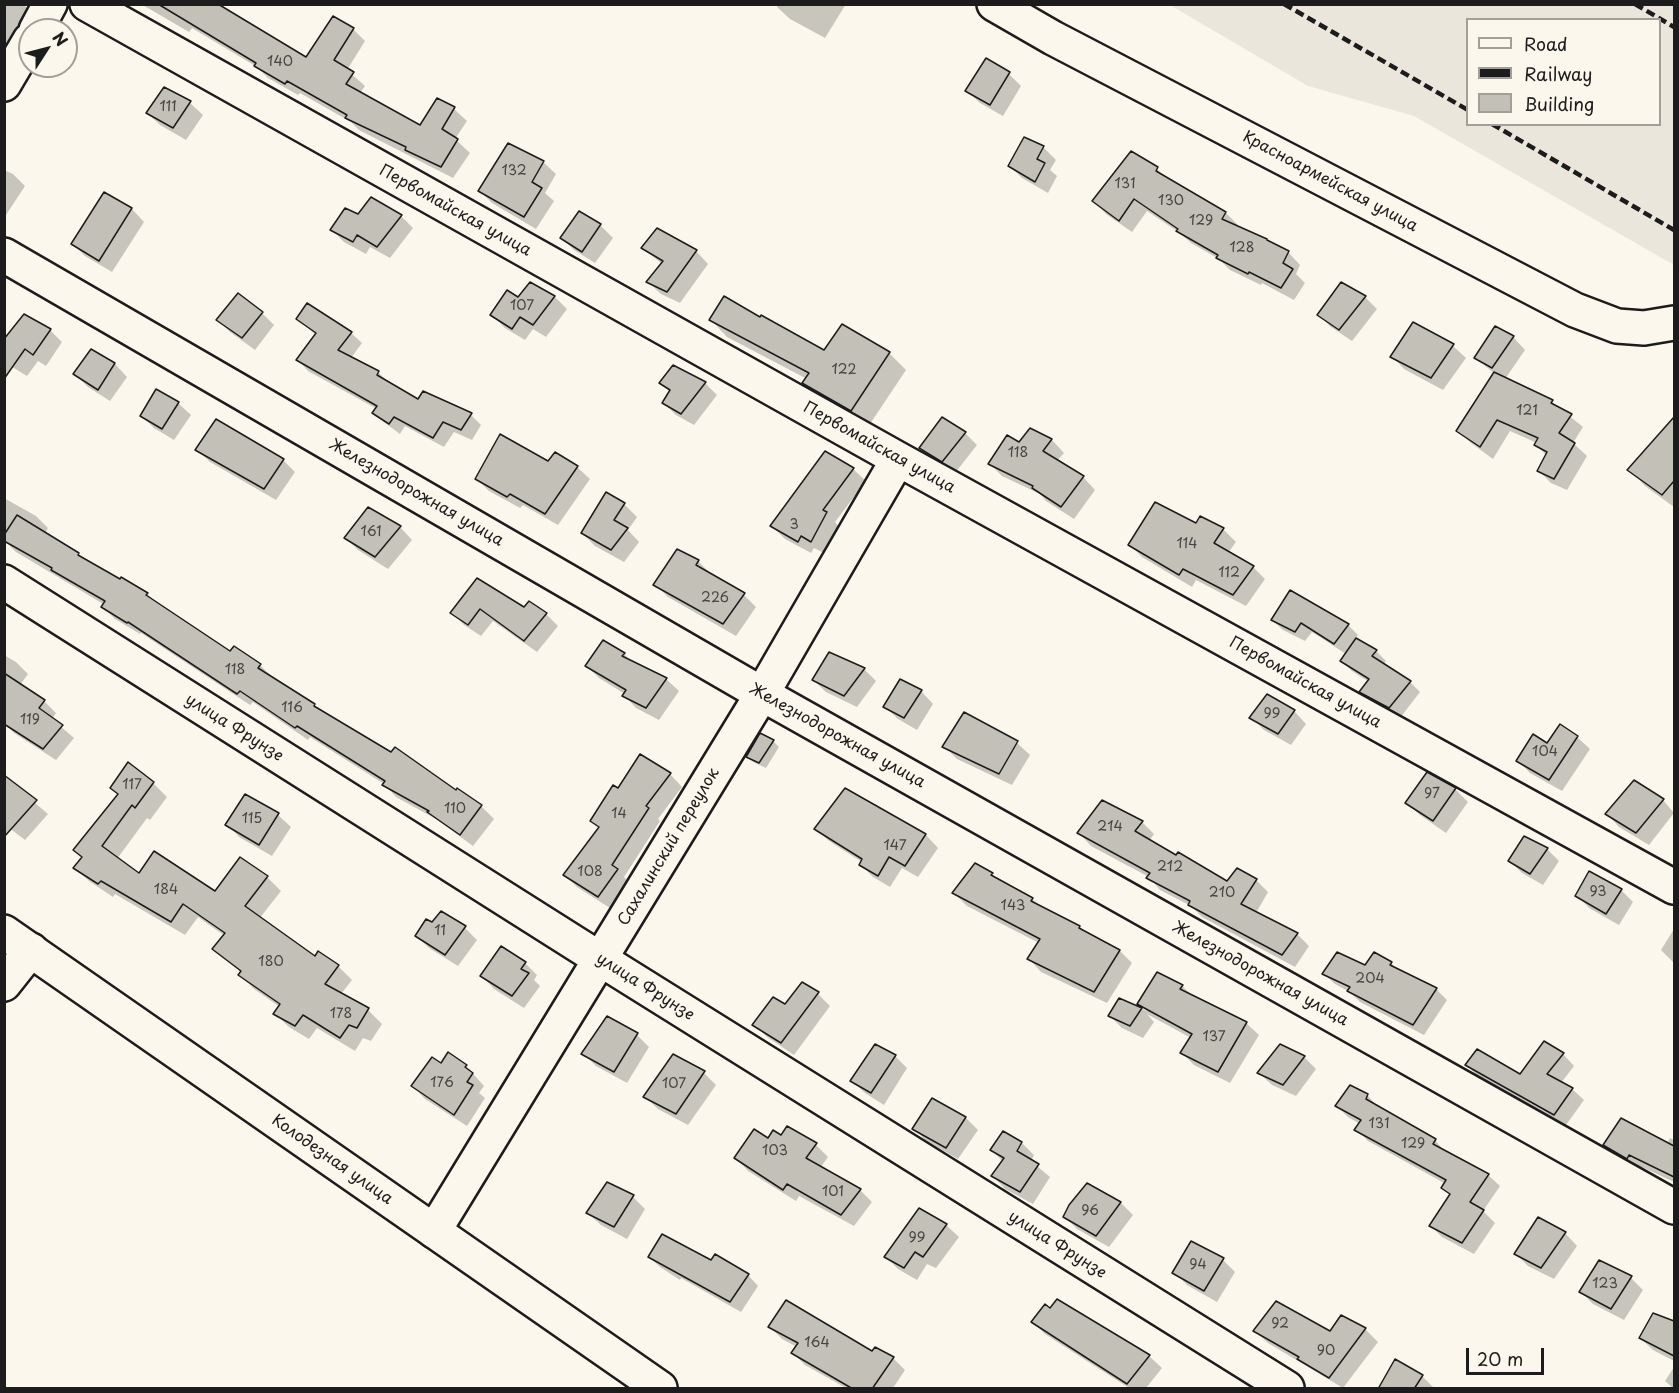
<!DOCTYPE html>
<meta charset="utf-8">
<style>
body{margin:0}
#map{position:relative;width:1679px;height:1393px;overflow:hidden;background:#fbf7ec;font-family:"Playpen Sans",sans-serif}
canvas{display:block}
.frame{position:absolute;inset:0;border:6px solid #1c1c1c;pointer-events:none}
.legend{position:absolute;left:1466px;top:18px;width:195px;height:108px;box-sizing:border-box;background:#fbf7ec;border:2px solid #a29f99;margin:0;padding:8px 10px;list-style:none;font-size:18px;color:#1c1c1c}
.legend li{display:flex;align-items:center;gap:12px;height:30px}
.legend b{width:30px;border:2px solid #a29f99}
.north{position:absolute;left:18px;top:18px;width:60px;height:60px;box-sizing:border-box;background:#fbf7ec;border:2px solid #a29f99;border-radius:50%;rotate:54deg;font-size:16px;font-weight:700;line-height:24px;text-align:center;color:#1c1c1c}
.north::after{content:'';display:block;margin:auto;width:21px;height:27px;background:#1c1c1c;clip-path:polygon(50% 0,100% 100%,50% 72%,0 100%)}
.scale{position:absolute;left:1466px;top:1348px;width:78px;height:27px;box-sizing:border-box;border:3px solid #1c1c1c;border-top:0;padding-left:8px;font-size:18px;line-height:21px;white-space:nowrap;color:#1c1c1c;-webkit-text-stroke:4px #fbf7ec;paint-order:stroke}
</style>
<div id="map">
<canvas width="1679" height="1393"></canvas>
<div class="frame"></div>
<ul class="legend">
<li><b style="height:8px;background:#fbf7ec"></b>Road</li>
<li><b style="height:8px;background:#1c1c1c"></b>Railway</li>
<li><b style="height:16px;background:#c3c0b8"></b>Building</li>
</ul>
<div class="north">N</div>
<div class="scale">20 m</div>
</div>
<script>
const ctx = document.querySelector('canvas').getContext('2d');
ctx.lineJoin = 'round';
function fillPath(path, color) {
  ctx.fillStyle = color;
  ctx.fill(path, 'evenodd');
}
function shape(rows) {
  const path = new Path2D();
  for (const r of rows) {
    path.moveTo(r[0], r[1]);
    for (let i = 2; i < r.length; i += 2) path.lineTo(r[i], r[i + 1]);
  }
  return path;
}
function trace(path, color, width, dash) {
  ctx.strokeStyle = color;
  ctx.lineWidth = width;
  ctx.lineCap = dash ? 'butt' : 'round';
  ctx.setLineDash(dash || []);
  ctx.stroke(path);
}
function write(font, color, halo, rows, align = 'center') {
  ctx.font = font + ' "Playpen Sans",sans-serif';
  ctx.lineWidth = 4.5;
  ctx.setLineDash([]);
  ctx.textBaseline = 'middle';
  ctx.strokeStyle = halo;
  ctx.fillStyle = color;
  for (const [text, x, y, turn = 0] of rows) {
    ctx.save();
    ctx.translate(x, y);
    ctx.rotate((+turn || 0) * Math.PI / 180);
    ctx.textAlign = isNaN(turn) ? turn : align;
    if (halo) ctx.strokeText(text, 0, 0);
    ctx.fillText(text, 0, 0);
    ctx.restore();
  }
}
const built = shape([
 [1170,5,1674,5,1674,265,1414,116,1308,86],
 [1468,20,1660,20,1660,124,1468,124]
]);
const shadow = shape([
 [4,4,23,4,30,11,7,49,4,47],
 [141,4,207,4,306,59,353,29,365,41,347,70,365,86,360,93,421,127,437,100,454,109,467,121,455,139,470,153,453,178,359,130,351,122,300,93,298,95,268,78,257,67,192,28,189,32],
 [778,4,846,4,825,38,790,19,777,7],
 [1009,74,1021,86,1003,116,980,103,967,91],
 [164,89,190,103,203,115,186,140,160,125,147,113],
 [1025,139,1044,148,1056,160,1050,170,1057,176,1048,193,1022,178,1010,166],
 [1132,153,1157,169,1170,181,1226,213,1238,225,1237,227,1288,252,1300,265,1296,274,1305,283,1294,300,1262,283,1261,285,1230,270,1219,259,1191,243,1180,233,1147,211,1132,232,1106,214,1094,201],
 [543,162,556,174,545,193,554,201,536,229,492,203,480,191],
 [4,170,13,174,25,186,6,215],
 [105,194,132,209,144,222,112,272,85,256,73,244],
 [580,213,600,225,613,238,595,263,574,250,562,238],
 [358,216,401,216,413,228,390,258,370,247,366,254,344,242,332,230],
 [643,248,696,251,708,264,680,303,661,294,648,282,662,264],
 [530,284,555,297,567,309,546,337,533,329,525,340,505,328,492,315,519,298],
 [1365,297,1377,309,1352,341,1331,327,1319,315],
 [308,305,351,333,362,343,351,358,378,372,389,383,419,401,471,415,481,425,472,440,454,432,444,447,405,426,400,434,385,423,374,413,377,409,308,371,298,360,316,335,298,319],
 [262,313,274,325,255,350,230,332,218,320],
 [760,319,825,352,889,353,906,370,868,427,821,400,804,383,807,379,727,337,711,320],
 [1413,324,1453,346,1466,358,1443,390,1404,369,1392,356],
 [50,330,62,342,46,366,38,361,27,376,4,362],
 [1513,337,1525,350,1505,379,1552,402,1583,427,1573,443,1587,456,1567,490,1551,483,1539,471,1547,456,1536,445,1537,443,1510,431,1493,459,1471,443,1458,431,1495,374,1476,358],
 [92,351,115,364,127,377,110,401,88,387,75,374],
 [661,383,705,383,717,395,694,425,676,415,664,403,670,392],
 [157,391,178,403,191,415,174,440,154,428,142,416],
 [1674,419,1674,507,1645,486,1629,469],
 [1031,430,1052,440,1064,453,1057,461,1083,477,1095,490,1074,519,1046,501,1040,494,1002,476,990,464,1020,444],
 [965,433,977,445,955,473,934,460,921,447],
 [197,450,283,460,295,472,276,500,210,462],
 [826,453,853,469,866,481,835,522,838,526,824,553,814,548,811,553,785,539,772,526],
 [555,454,577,467,590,479,558,525,523,505,520,508,489,491,476,478,549,462],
 [607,494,624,504,637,517,628,530,639,542,624,562,595,546,582,533],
 [4,498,36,516,48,528,45,534,78,554,85,561,120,581,122,579,147,594,160,606,230,653,260,665,272,677,320,711,456,792,458,790,481,806,494,819,473,846,436,819,396,797,384,784,310,737,308,740,253,702,250,705,141,633,140,634,115,619,103,607,105,605,16,552,4,540],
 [369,509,400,527,412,540,388,569,358,550,346,538],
 [1201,518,1223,529,1236,542,1228,553,1253,567,1265,579,1246,606,1196,580,1192,587,1142,557,1130,545,1197,525],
 [678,551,698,561,711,574,744,595,756,607,736,636,668,597,655,584],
 [477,580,525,609,546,614,558,626,537,652,493,621,481,636,464,625,452,613],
 [1272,620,1348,625,1358,635,1355,639,1376,651,1386,661,1383,665,1410,682,1420,692,1400,718,1371,702,1361,692,1369,682,1352,671,1342,661,1346,654,1312,632,1305,641,1283,630],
 [624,654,632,662,666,679,679,691,659,720,636,708,624,695,625,694,599,678,587,666],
 [4,655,16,662,28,674,20,685,44,701,56,713,52,719,74,738,56,760,14,733,4,723],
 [864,669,876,681,857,707,826,692,813,680],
 [921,691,933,704,917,730,898,719,885,707],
 [1294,711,1306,724,1291,745,1264,730,1251,717],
 [964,714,1017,743,1030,755,1012,785,957,759,944,746],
 [761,735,773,741,779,747,766,768,753,762,748,756],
 [1577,737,1590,749,1562,791,1530,773,1518,761,1548,745],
 [641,756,670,774,682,787,658,819,660,821,624,877,629,882,610,908,577,887,565,875,600,829,592,821,618,790],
 [1427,774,1455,789,1468,802,1446,833,1420,815,1407,803],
 [6,778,48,814,25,840,4,824],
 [153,783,167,797,150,820,147,818,117,859,139,875,215,893,267,877,281,891,259,919,315,958,338,966,352,980,341,994,368,1010,382,1024,371,1041,363,1038,355,1051,317,1028,309,1039,289,1027,275,1014,280,1007,254,989,240,975,242,973,214,949,225,936,198,917,185,935,115,894,113,897,89,881,75,868,83,858,75,850],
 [846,790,926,835,938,848,918,877,902,868,890,887,873,877,861,865,862,862,829,841,816,829],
 [246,796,278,815,291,827,272,856,239,837,227,824],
 [1663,800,1674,813,1649,845,1619,827,1607,814],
 [1142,822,1154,834,1149,841,1228,883,1256,880,1268,892,1256,913,1297,934,1309,946,1295,967,1202,917,1191,906,1160,890,1149,877,1091,846,1079,833],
 [1547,849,1559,861,1543,885,1522,873,1510,861],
 [976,865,992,874,998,881,1032,899,1040,906,1080,927,1087,934,1120,951,1132,963,1107,1003,1041,972,1029,959,1039,943,967,906,954,893],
 [1621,890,1633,902,1619,925,1589,908,1577,895],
 [441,913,465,928,477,940,458,966,429,948,417,936,433,924],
 [1674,929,1674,963,1661,950],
 [525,963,537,975,534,980,540,986,524,1008,494,989,482,976],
 [1391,963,1399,971,1436,989,1447,1000,1424,1035,1360,1002,1350,992,1335,984,1324,974],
 [1157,974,1182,986,1194,997,1246,1023,1259,1035,1230,1083,1194,1065,1182,1053,1191,1038,1147,1014,1154,1022,1143,1038,1122,1028,1110,1016,1120,1000,1147,1011,1139,1004],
 [818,994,830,1006,794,1055,767,1037,754,1024,786,1006],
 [637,1035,649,1047,627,1083,596,1066,583,1053],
 [449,1054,466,1066,484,1086,479,1093,485,1098,467,1126,425,1099,413,1086,442,1065],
 [1563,1054,1574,1066,1561,1083,1572,1089,1584,1100,1566,1125,1478,1077,1467,1065,1520,1076],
 [895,1056,907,1068,884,1105,865,1093,852,1081],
 [1304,1057,1316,1069,1296,1096,1272,1085,1259,1073],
 [704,1073,716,1085,688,1125,658,1109,645,1097],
 [1350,1086,1368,1096,1379,1108,1435,1140,1446,1153,1488,1175,1500,1186,1483,1211,1495,1223,1474,1254,1442,1237,1431,1226,1451,1195,1443,1188,1446,1184,1368,1141,1356,1129,1360,1124,1348,1117,1337,1106],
 [933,1100,966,1118,978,1130,958,1159,926,1141,914,1128],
 [781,1137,816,1145,828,1157,820,1168,860,1190,872,1202,854,1226,799,1196,796,1201,748,1171,736,1158,768,1140],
 [1670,1138,1674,1140,1674,1182,1642,1167,1640,1170,1617,1157,1605,1145,1667,1144],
 [1022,1143,1034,1155,1031,1161,1050,1177,1033,1204,1005,1189,993,1176,1003,1162,992,1150],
 [1087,1185,1121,1203,1133,1215,1109,1247,1077,1229,1065,1217],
 [633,1197,645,1209,627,1239,601,1225,588,1213],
 [920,1210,946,1225,959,1237,936,1268,927,1264,917,1280,898,1269,886,1257],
 [1565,1233,1577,1246,1554,1279,1528,1266,1516,1254],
 [649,1257,748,1275,758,1286,741,1312,681,1278,680,1280,660,1267],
 [1223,1260,1235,1272,1217,1302,1187,1285,1174,1272],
 [1599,1262,1631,1278,1643,1290,1624,1320,1593,1304,1581,1292],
 [1058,1301,1149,1356,1162,1368,1146,1388,1129,1388,1045,1334,1033,1322,1051,1310],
 [1654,1315,1674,1323,1674,1361,1653,1350,1640,1338],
 [1342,1317,1365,1329,1378,1342,1343,1388,1268,1343,1255,1331,1331,1333],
 [770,1327,893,1358,905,1370,893,1388,846,1388,805,1365,793,1353,797,1347,782,1339],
 [1674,1367,1674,1388,1673,1388,1665,1381],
 [1422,1376,1434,1388,1384,1388]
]);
const building = shape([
 [158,4,218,4,306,57,333,16,354,28,334,60,354,72,346,84,420,125,437,98,455,107,442,129,458,139,441,167,405,150,406,147,345,118,347,115,287,81,285,84,254,66,256,63,158,4],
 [986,58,1010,72,990,105,965,91,986,58],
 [164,87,191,101,173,128,146,113,164,87],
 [1024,137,1044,146,1037,159,1045,163,1035,182,1008,166,1024,137],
 [508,143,544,161,532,182,542,188,524,217,478,191,508,143],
 [1131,151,1158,167,1156,171,1226,212,1222,219,1267,239,1267,240,1289,251,1283,263,1293,269,1281,288,1249,272,1248,274,1216,258,1218,255,1176,231,1178,229,1134,199,1119,221,1092,201,1131,151],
 [104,192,132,208,99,261,71,244,104,192],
 [371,197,402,215,377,247,357,235,353,242,330,230,345,208,358,214,371,197],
 [579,211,601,224,582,252,560,238,579,211],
 [657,228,697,250,667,292,646,282,663,261,641,248,657,228],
 [530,282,555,296,533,325,520,317,512,329,490,315,507,290,518,297,530,282],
 [1341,282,1366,296,1339,330,1317,315,1341,282],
 [238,293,263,312,242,338,216,320,238,293],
 [724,296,760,317,761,315,824,350,842,324,890,352,851,411,802,383,809,373,709,320,724,296],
 [307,303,352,332,338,350,379,371,377,375,418,399,423,391,472,413,461,430,443,422,433,438,394,417,389,424,372,413,377,406,296,360,316,333,296,319,307,303],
 [24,314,51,329,33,355,25,349,4,379,4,339,24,314],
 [1413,322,1454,344,1431,378,1390,357,1413,322],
 [1495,326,1514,336,1492,368,1474,358,1495,326],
 [91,349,115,363,98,390,73,374,91,349],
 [673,365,706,382,681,414,662,403,670,390,659,383,673,365],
 [1494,372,1553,400,1551,403,1572,414,1559,433,1575,443,1554,479,1537,471,1547,452,1534,445,1538,438,1497,420,1480,447,1456,431,1494,372],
 [156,389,179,402,162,429,140,416,156,389],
 [942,417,966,432,942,462,919,448,942,417],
 [1674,417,1674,481,1662,495,1627,470,1674,417],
 [216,419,284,459,264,489,195,450,216,419],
 [1030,428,1052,439,1043,451,1084,476,1061,507,1032,488,1033,486,988,464,1007,435,1019,442,1030,428],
 [500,434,548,461,555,452,578,466,545,514,510,494,507,497,475,479,500,434],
 [825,451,854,468,823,510,827,512,811,542,801,536,798,542,770,526,825,451],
 [606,492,625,503,614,520,628,528,611,550,581,533,606,492],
 [1155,502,1196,523,1200,516,1224,528,1214,543,1254,566,1233,595,1183,569,1179,575,1128,545,1155,502],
 [368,507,401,526,375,557,344,538,368,507],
 [17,515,79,553,78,555,120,579,121,577,148,593,146,595,230,651,234,646,261,664,258,668,315,704,314,706,391,752,395,747,456,790,457,788,482,805,460,835,427,812,429,811,382,785,385,781,297,726,295,728,240,691,237,694,128,622,127,623,101,607,105,601,51,570,52,568,4,541,4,535,17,515],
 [677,549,699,560,696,565,745,593,723,624,653,585,677,549],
 [477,578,524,607,529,601,547,613,524,641,480,609,468,625,450,613,477,578],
 [1290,590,1349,624,1334,644,1301,623,1295,632,1271,620,1290,590],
 [1356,638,1377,650,1372,656,1411,681,1389,708,1359,692,1369,679,1340,661,1356,638],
 [603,640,625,653,622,656,667,678,646,708,622,696,626,690,585,666,603,640],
 [829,652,865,668,844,696,812,680,829,652],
 [4,673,45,700,39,708,63,725,43,749,4,724,4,673],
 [900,679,922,690,904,718,883,707,900,679],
 [1267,694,1295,710,1278,734,1249,718,1267,694],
 [964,712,1018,741,999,774,942,747,964,712],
 [1560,724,1578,736,1549,780,1516,761,1533,734,1547,743,1560,724],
 [760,733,774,740,759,763,746,757,760,733],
 [640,754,671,773,646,806,649,808,612,865,618,869,598,897,563,875,599,827,590,821,613,785,618,788,640,754],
 [128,762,154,782,135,808,132,805,102,846,139,873,154,851,215,891,240,857,268,876,245,906,315,956,318,951,339,965,325,984,369,1008,357,1028,349,1025,340,1038,303,1015,295,1026,273,1014,280,1004,238,975,241,971,212,949,225,933,183,904,171,922,101,881,98,884,73,868,82,857,73,850,118,794,110,788,128,762],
 [1427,772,1456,788,1433,821,1405,803,1427,772],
 [4,775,37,800,4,837,4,775],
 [1634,780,1664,799,1636,833,1605,814,1634,780],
 [845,788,926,834,905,866,889,857,878,876,859,865,862,859,814,829,845,788],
 [245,794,279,813,259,845,225,825,245,794],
 [1102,800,1143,821,1135,831,1176,855,1178,852,1227,881,1237,868,1257,879,1241,904,1298,933,1282,955,1188,905,1190,901,1146,878,1150,873,1077,833,1102,800],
 [1524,836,1548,848,1530,874,1508,861,1524,836],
 [975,863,993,873,991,875,1033,898,1031,901,1080,926,1079,928,1120,950,1094,992,1027,959,1040,939,952,893,975,863],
 [1589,871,1622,889,1606,914,1575,896,1589,871],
 [441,911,466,926,445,955,415,936,426,919,432,922,441,911],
 [501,946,526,962,521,969,529,973,512,996,480,976,501,946],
 [1337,952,1365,965,1374,952,1392,962,1390,965,1437,988,1413,1025,1347,991,1350,987,1322,974,1337,952],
 [1157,972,1183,985,1180,989,1247,1022,1218,1072,1180,1053,1192,1034,1137,1004,1157,972],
 [802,982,819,992,781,1043,752,1025,773,997,785,1004,802,982],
 [1119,998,1142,1008,1130,1026,1108,1016,1119,998],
 [607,1016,638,1033,614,1072,581,1054,607,1016],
 [1544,1041,1564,1053,1547,1074,1573,1088,1554,1115,1465,1065,1477,1049,1520,1074,1544,1041],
 [875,1044,896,1055,871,1093,850,1081,875,1044],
 [1280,1044,1305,1056,1283,1085,1257,1073,1280,1044],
 [448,1052,467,1065,465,1067,473,1073,467,1082,473,1085,454,1115,411,1086,432,1057,441,1063,448,1052],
 [673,1054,705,1071,676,1114,643,1097,673,1054],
 [1350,1085,1368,1094,1366,1099,1436,1139,1433,1144,1489,1174,1470,1202,1484,1210,1462,1243,1429,1226,1450,1194,1441,1188,1446,1180,1354,1130,1361,1120,1335,1106,1350,1085],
 [932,1098,966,1117,946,1148,912,1129,932,1098],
 [1621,1118,1674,1146,1674,1177,1629,1155,1627,1159,1603,1145,1621,1118],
 [787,1126,817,1143,806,1158,861,1189,841,1215,787,1184,783,1190,734,1158,754,1129,768,1138,773,1130,781,1135,787,1126],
 [1003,1131,1022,1142,1017,1151,1039,1164,1020,1192,991,1176,1004,1158,990,1150,1003,1131],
 [607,1182,634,1195,614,1227,586,1213,607,1182],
 [1087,1183,1121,1202,1096,1236,1063,1217,1069,1205,1087,1183],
 [919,1208,947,1224,923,1257,915,1252,904,1268,884,1257,919,1208],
 [1538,1217,1566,1232,1541,1268,1514,1254,1538,1217],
 [662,1234,711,1260,715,1254,749,1274,730,1302,648,1257,662,1234],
 [1191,1241,1224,1258,1204,1291,1172,1273,1191,1241],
 [1599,1260,1632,1276,1611,1309,1579,1292,1599,1260],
 [1057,1299,1150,1355,1127,1384,1031,1322,1045,1304,1050,1308,1057,1299],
 [786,1300,872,1351,875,1347,894,1357,872,1389,853,1389,791,1353,798,1343,768,1327,786,1300],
 [1276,1301,1330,1331,1341,1315,1366,1328,1329,1378,1297,1359,1299,1357,1253,1331,1276,1301],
 [1653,1313,1674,1321,1674,1356,1639,1338,1653,1313],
 [1395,1359,1423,1375,1414,1389,1378,1389,1395,1359]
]);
const minor = shape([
 [87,4,898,459,1674,887],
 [994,4,1053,38,1575,310,1617,326,1644,328,1674,323],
 [36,30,50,4],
 [4,84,30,40],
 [4,255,762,694,1674,1207],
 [4,582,600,959,1287,1388],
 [4,984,31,950],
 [434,1231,762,694,898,459]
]);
const major = shape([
 [4,932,660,1388]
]);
const rail = shape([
 [1284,4,1468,110],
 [1635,4,1674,27],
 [1492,124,1674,230]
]);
const numberNames = [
 ["140",280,62],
 ["111",168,107],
 ["132",514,171],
 ["131",1125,184],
 ["130",1171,201],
 ["129",1201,221],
 ["128",1242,248],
 ["107",522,306],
 ["122",844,370],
 ["121",1527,411],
 ["118",1018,453],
 ["3",794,525],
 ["161",371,532],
 ["114",1187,544],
 ["112",1229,573],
 ["226",715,598],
 ["118",235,670],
 ["116",292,708],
 ["99",1272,714],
 ["119",30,720],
 ["104",1545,752],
 ["117",132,785],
 ["97",1432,794],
 ["110",455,809],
 ["14",619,814],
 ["115",252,819],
 ["214",1110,827],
 ["147",895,846],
 ["212",1170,867],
 ["108",590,872],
 ["184",166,890],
 ["93",1598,892],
 ["210",1222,893],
 ["143",1013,906],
 ["11",440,931],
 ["180",271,962],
 ["204",1370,979],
 ["178",341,1014],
 ["137",1214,1037],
 ["176",442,1083],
 ["107",674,1084],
 ["131",1379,1124],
 ["129",1413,1144],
 ["103",775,1151],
 ["101",833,1192],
 ["96",1090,1211],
 ["99",917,1238],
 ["94",1198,1265],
 ["123",1605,1284],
 ["92",1280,1324],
 ["164",817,1343],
 ["90",1326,1351]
];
const streetNames = [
 ["Красноармейская улица",1330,182,28],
 ["Первомайская улица",455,211,29],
 ["Первомайская улица",879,448,29],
 ["Железнодорожная улица",416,493,30],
 ["Первомайская улица",1305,683,29],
 ["улица Фрунзе",234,728,32],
 ["Железнодорожная улица",837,736,29],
 ["Сахалинский переулок",669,847,-59],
 ["Железнодорожная улица",1260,974,29],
 ["улица Фрунзе",645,987,32],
 ["Колодезная улица",332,1160,35],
 ["улица Фрунзе",1057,1245,32]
];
fillPath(built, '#eae6dc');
fillPath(shadow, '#0003');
fillPath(building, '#c3c0b8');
trace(building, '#1c1c1c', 1.5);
trace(minor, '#1c1c1c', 38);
trace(major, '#1c1c1c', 38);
trace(minor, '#fbf7ec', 33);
trace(major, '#fbf7ec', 33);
trace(rail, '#1c1c1c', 4.5, [9, 4.5]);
write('14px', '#464543', null, numberNames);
write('16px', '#1c1c1c', '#fbf7ec', streetNames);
</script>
